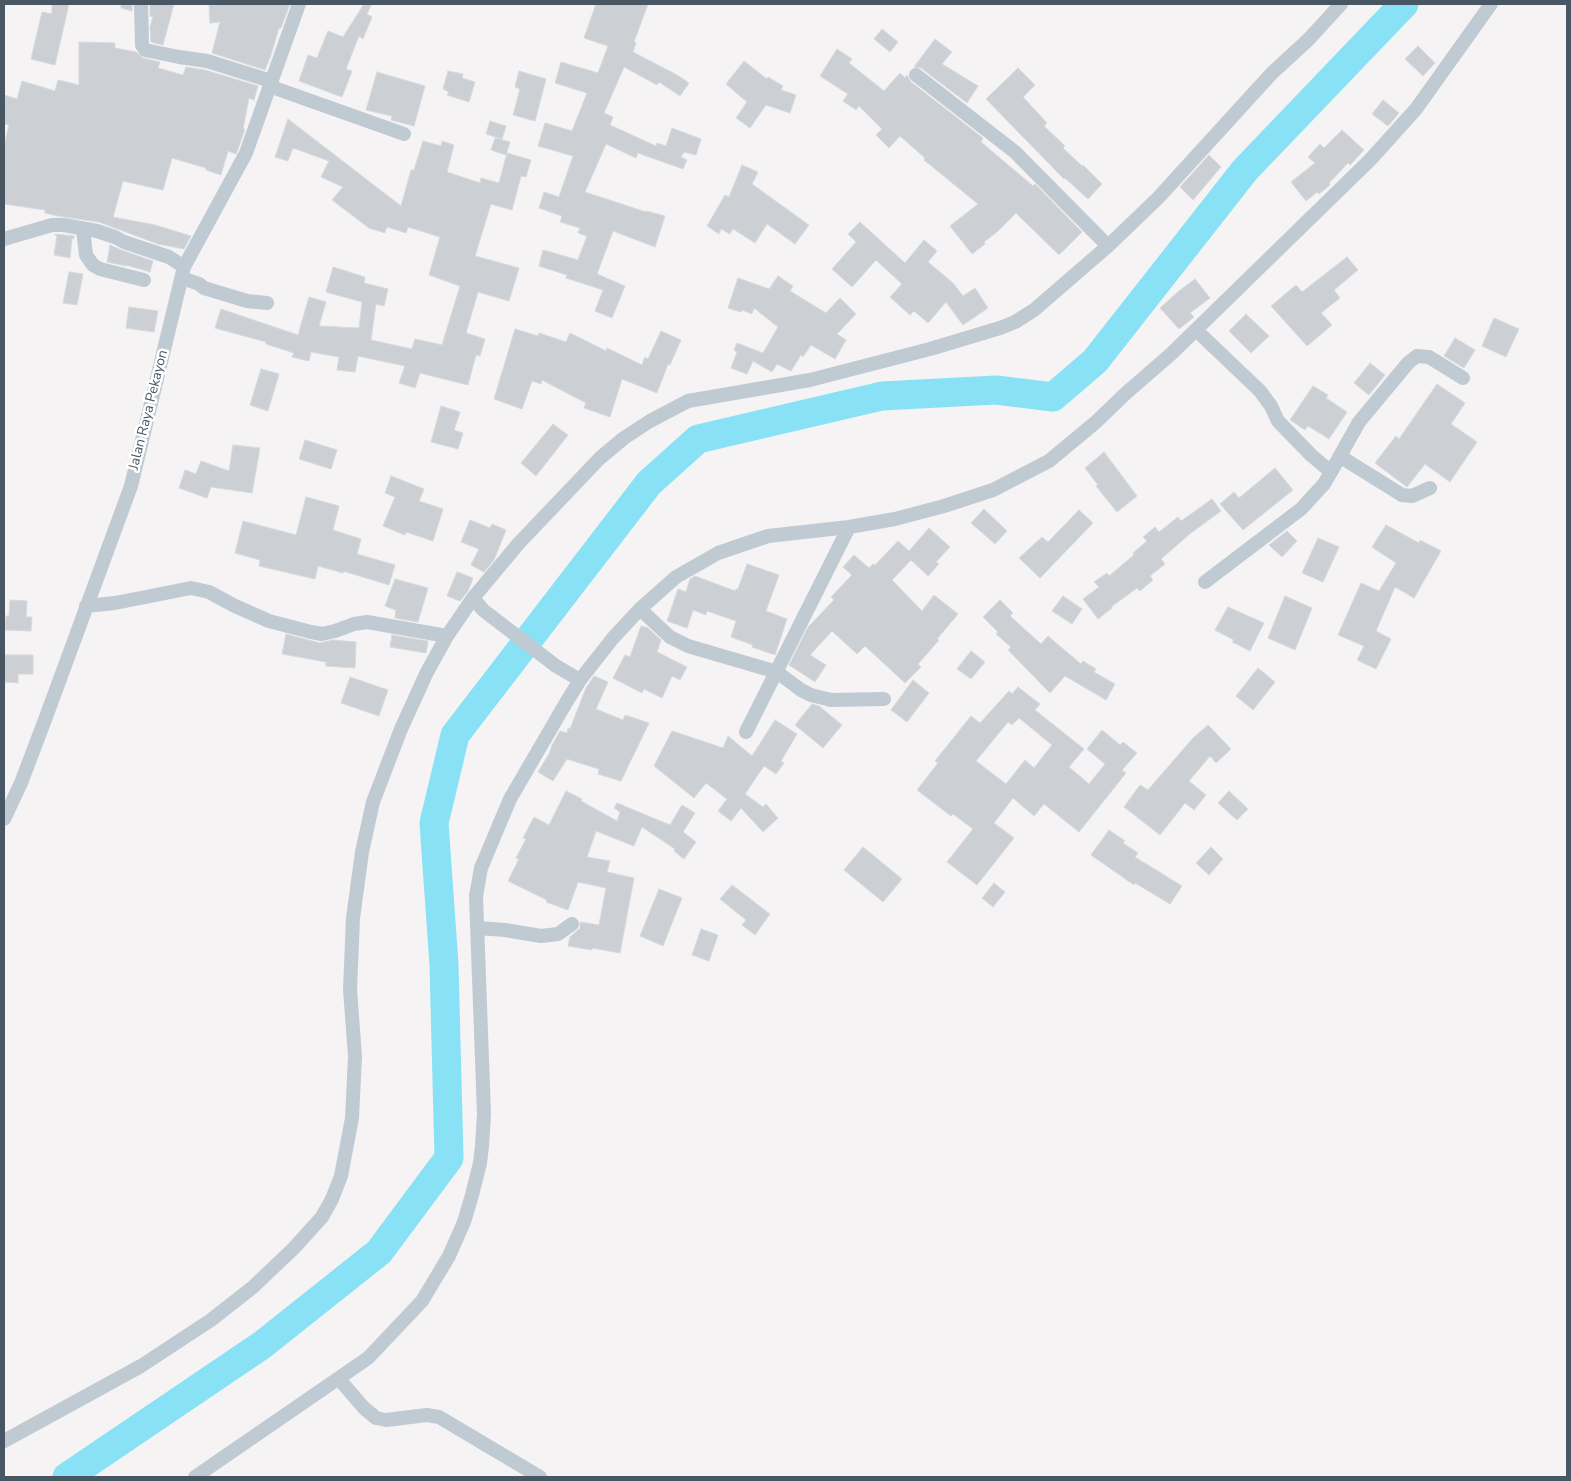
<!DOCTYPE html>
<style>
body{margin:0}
#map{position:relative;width:1571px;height:1481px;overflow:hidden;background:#f5f3f3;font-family:"Nunito Sans",sans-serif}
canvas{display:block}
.frame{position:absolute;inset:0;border:5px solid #485763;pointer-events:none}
</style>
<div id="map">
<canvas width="1571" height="1481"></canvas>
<div class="frame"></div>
</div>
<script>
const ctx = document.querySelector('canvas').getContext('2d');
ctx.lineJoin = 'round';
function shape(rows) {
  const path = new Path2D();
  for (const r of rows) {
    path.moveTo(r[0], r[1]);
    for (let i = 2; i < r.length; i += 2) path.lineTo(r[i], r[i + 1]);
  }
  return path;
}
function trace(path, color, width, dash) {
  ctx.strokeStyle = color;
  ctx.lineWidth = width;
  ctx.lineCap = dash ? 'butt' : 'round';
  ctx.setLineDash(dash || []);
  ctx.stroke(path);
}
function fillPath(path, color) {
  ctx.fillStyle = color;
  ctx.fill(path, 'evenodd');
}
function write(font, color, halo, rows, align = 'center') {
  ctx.font = font + ' "Nunito Sans",sans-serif';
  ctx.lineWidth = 5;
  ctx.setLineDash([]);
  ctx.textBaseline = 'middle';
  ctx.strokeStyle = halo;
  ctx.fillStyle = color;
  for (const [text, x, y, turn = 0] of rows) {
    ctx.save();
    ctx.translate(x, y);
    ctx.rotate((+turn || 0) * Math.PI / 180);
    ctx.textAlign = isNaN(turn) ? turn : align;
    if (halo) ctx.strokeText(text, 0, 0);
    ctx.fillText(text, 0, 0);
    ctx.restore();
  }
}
const river = shape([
 [67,1477,262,1345,379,1252,449,1158,444,965,434,823,455,735,649,483,698,439,882,396,996,390,1053,397,1095,361,1245,170,1404,4]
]);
const building = shape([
 [52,4,69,4,55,65,31,59,42,12,52,14,52,4],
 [121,4,132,4,132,11,121,8,121,4],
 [150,4,174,4,163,45,151,42,150,27,153,17,150,16,150,4],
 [209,4,290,4,281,28,279,28,271,55,265,70,212,53,220,22,210,23,209,4],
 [364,4,371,5,367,14,372,17,363,39,359,36,346,69,352,71,342,97,299,81,308,55,317,58,328,31,343,37,364,4],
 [596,4,648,4,634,42,636,43,633,52,677,75,689,83,680,96,659,82,657,85,624,67,604,113,613,117,610,125,656,146,657,143,666,146,672,128,701,139,696,155,684,152,681,157,687,160,683,169,638,153,636,158,606,144,585,192,646,212,646,211,665,216,655,247,613,231,597,274,625,286,612,318,595,311,603,290,566,278,567,275,539,266,543,250,578,260,587,236,578,233,580,228,560,222,562,216,539,208,544,192,559,197,573,156,538,146,545,123,572,131,587,93,555,83,561,62,598,73,608,46,584,38,596,4],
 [882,29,898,42,890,52,874,39,882,29],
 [935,39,952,52,942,64,978,86,967,103,921,68,914,67,935,39],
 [79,42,115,43,115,48,136,52,143,58,160,62,158,68,183,75,186,67,205,70,258,86,254,100,249,98,243,129,245,129,238,149,236,154,228,151,221,175,206,170,206,168,172,158,163,190,123,181,113,217,155,225,191,236,184,249,158,244,99,222,58,216,45,213,45,210,4,204,4,146,9,125,4,124,4,95,17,99,22,81,55,91,58,80,79,85,79,42],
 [1418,46,1435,63,1423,76,1405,59,1418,46],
 [837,49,852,59,849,63,884,91,900,73,905,78,907,75,911,82,983,138,981,142,1033,186,1035,184,1082,232,1059,255,1016,213,997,232,984,242,985,244,972,254,950,226,978,204,924,160,925,158,900,136,889,148,876,135,882,129,859,106,856,110,843,101,848,94,820,76,837,49],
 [744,61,767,79,768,77,783,86,781,90,796,95,790,113,766,105,750,128,736,118,747,102,726,84,744,61],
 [1018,68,1035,85,1023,97,1047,123,1044,126,1065,146,1063,148,1082,166,1083,165,1102,184,1088,199,1065,178,1064,179,986,99,1018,68],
 [448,71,463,74,462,78,475,82,469,102,447,95,449,92,443,89,448,71],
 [519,71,546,79,535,121,513,115,520,89,515,87,519,71],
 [377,72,425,86,414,126,391,120,392,116,366,110,377,72],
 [1383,100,1399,113,1388,126,1372,114,1383,100],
 [288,119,401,206,411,170,414,170,423,141,441,146,442,141,454,145,447,172,480,183,481,178,499,183,507,153,531,160,526,177,521,176,512,210,491,204,475,256,519,268,509,301,478,292,466,333,485,339,480,356,476,355,468,385,420,373,415,388,399,383,405,366,358,356,355,372,337,370,339,357,311,352,309,361,292,357,294,353,266,344,266,342,215,328,221,309,298,335,309,297,326,302,319,326,359,328,362,302,326,292,333,267,365,277,364,283,388,289,384,306,376,304,371,340,412,349,415,339,442,345,460,286,429,275,440,237,408,227,406,233,387,227,385,233,369,228,332,200,343,187,321,177,329,161,293,148,288,161,275,157,288,119],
 [490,121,506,126,502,139,486,134,490,121],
 [1342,130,1364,150,1350,165,1348,163,1329,183,1330,185,1319,194,1317,192,1306,201,1291,182,1315,163,1308,157,1320,144,1324,148,1342,130],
 [495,138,510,142,506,155,491,150,495,138],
 [1209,155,1221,167,1193,200,1180,187,1209,155],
 [742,165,758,172,752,184,809,225,795,244,767,224,755,243,733,229,730,234,721,229,719,234,707,226,725,195,729,197,742,165],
 [860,222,905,263,924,240,937,251,928,262,953,283,963,296,975,288,988,308,963,325,946,302,928,323,914,311,910,315,890,297,902,284,876,260,852,287,832,269,856,242,848,234,860,222],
 [55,234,74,236,74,239,72,238,70,258,54,255,57,236,55,235,55,234],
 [110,245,121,250,153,261,150,272,126,265,126,266,107,262,110,245],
 [1347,257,1358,270,1334,290,1340,298,1321,313,1332,325,1307,346,1271,306,1296,285,1302,292,1347,257],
 [69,272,83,274,77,305,63,303,69,272],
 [778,276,793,286,790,291,826,313,840,298,856,314,837,334,846,340,835,359,811,345,803,357,801,355,791,371,777,364,772,372,753,361,747,374,731,368,737,352,734,350,737,343,763,353,778,327,754,308,752,314,742,310,741,312,728,308,738,278,769,289,778,276],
 [1195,279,1210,298,1190,313,1194,317,1179,329,1160,308,1179,291,1195,279],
 [129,307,158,311,154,332,126,328,129,307],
 [1246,314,1269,336,1251,353,1229,331,1246,314],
 [1494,318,1519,329,1506,357,1482,346,1494,318],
 [515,329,538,336,539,333,566,342,570,333,606,351,607,348,642,365,645,357,648,359,661,331,681,340,670,365,668,364,657,393,622,379,610,417,584,408,586,403,542,380,541,384,532,381,522,409,494,399,515,329],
 [1455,338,1475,350,1464,368,1444,356,1455,338],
 [1370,363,1385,375,1369,395,1354,383,1370,363],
 [261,369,279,374,268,411,250,405,261,369],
 [1437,384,1465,403,1451,424,1477,442,1450,482,1425,464,1407,487,1375,463,1396,436,1399,439,1437,384],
 [1313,386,1328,395,1326,398,1347,412,1329,439,1308,426,1305,430,1290,420,1313,386],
 [441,406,460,412,454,430,463,433,458,449,431,442,441,406],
 [553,424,568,435,536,476,521,463,553,424],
 [305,440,337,450,331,469,299,459,305,440],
 [233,445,260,448,252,493,211,487,207,498,179,488,185,470,196,474,201,461,229,471,233,445],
 [1104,452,1137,496,1117,512,1096,486,1098,485,1085,468,1104,452],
 [1275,468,1293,490,1243,530,1220,504,1234,492,1239,498,1275,468],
 [391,476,424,489,419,501,443,509,433,541,406,532,405,535,383,526,395,497,385,493,391,476],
 [306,497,339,506,333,530,361,539,357,554,395,565,389,585,343,571,343,573,318,566,315,579,259,566,260,560,235,553,243,521,296,535,306,497],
 [1212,499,1221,511,1191,533,1161,559,1165,564,1150,576,1153,580,1140,591,1137,588,1111,607,1112,608,1098,619,1083,599,1099,587,1094,582,1107,573,1109,576,1134,555,1133,553,1147,541,1143,537,1155,527,1159,532,1178,517,1181,521,1212,499],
 [984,509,1007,531,995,544,971,523,984,509],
 [1079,510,1093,523,1040,578,1019,558,1042,537,1048,542,1079,510],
 [470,520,490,528,492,524,506,530,494,560,484,572,471,565,479,549,461,542,470,520],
 [1386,525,1419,543,1420,540,1441,551,1414,598,1395,587,1376,631,1391,639,1376,669,1357,660,1364,646,1338,635,1361,583,1379,591,1396,563,1372,547,1386,525],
 [929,528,950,547,936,562,939,564,928,576,911,560,892,580,922,611,934,595,958,614,937,639,939,640,918,664,921,667,905,683,865,646,857,654,832,631,810,655,826,665,815,682,789,665,808,627,834,600,831,597,852,575,843,567,854,555,869,568,873,564,875,565,898,541,909,551,929,528],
 [1287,531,1297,541,1282,557,1269,545,1287,531],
 [1318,538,1339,547,1323,582,1302,573,1318,538],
 [747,564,779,575,766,611,787,619,775,655,752,647,753,645,731,637,736,621,707,611,706,615,693,610,687,628,667,621,678,589,686,592,690,579,695,576,735,591,736,589,738,589,747,564],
 [457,572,473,578,468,591,460,601,447,596,457,572],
 [395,579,428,588,418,622,395,618,396,610,385,606,395,579],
 [1063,596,1082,609,1072,624,1052,611,1063,596],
 [1285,596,1312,608,1295,650,1268,638,1285,596],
 [10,600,27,601,26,617,32,617,31,631,5,630,6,616,9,616,10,600],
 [1000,600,1013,613,1010,616,1041,644,1048,636,1081,664,1083,661,1096,669,1094,672,1115,684,1106,700,1065,676,1050,693,1008,650,1011,647,996,634,998,632,983,617,1000,600],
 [1228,607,1264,623,1250,651,1232,642,1234,640,1215,630,1228,607],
 [641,626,648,628,661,640,657,652,687,667,680,680,672,676,662,698,644,689,642,693,613,678,625,655,630,657,641,626],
 [286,634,320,643,333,640,356,642,355,668,326,666,326,662,282,654,286,634],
 [392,635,428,641,426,653,390,647,392,635],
 [971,651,985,662,971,679,957,669,971,651],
 [4,655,33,655,33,674,18,674,18,683,4,682,4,655],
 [1258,668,1275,682,1253,710,1236,696,1258,668],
 [594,676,608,682,596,709,623,720,625,715,649,723,621,781,598,774,599,769,567,759,553,781,538,772,549,754,552,745,560,731,567,733,568,728,570,729,586,688,594,676],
 [350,677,388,690,379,716,341,703,350,677],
 [913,680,929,693,907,722,891,710,913,680],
 [1018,687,1040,704,1035,710,1084,749,1069,767,1089,784,1105,764,1087,749,1102,730,1120,745,1123,742,1137,753,1122,770,1126,773,1079,832,1044,804,1034,816,1013,798,994,823,1014,838,977,885,947,862,973,829,953,814,951,816,917,790,938,763,935,761,971,716,980,723,1009,691,1012,694,1018,687],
 [1019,718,1052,745,1034,768,1025,760,1006,784,976,761,1008,722,1012,725,1019,718],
 [812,704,819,706,842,725,823,748,795,725,812,704],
 [775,720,797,734,781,761,784,763,776,774,764,766,745,794,763,807,766,804,778,818,763,832,741,808,731,821,718,811,727,799,706,783,694,798,654,766,672,731,723,748,728,736,752,756,775,720],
 [1208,725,1231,749,1216,763,1210,756,1189,781,1206,795,1194,810,1185,803,1160,835,1124,807,1140,785,1148,790,1193,738,1208,725],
 [566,791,582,799,581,801,617,821,620,812,614,808,617,803,670,825,682,805,695,813,683,832,696,842,684,859,674,851,675,849,642,827,634,846,596,831,587,857,610,861,607,872,634,878,620,953,592,948,592,950,568,946,570,937,580,928,580,922,599,925,606,888,578,882,568,910,546,902,547,900,508,881,519,859,516,858,526,839,523,838,534,817,549,825,566,791],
 [1229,791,1248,809,1237,820,1218,803,1229,791],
 [1109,830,1125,841,1123,843,1138,853,1135,857,1182,886,1170,904,1135,883,1134,885,1091,855,1109,830],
 [863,847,902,879,883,902,844,870,863,847],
 [1211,847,1223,859,1209,875,1196,863,1211,847],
 [994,883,1005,892,993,907,982,898,994,883],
 [732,885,770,914,755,935,742,925,746,920,720,899,732,885],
 [659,889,682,898,663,946,640,936,659,889],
 [701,929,718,935,709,961,692,955,701,929]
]);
const street = shape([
 [141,4,142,45,145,50,179,57,207,61,271,81],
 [916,75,1015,152,1108,246],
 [269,86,404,134],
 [83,229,86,255,93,265,100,269,144,280],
 [4,239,52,225,64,225,97,231,115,237,124,242,169,257,184,267],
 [182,278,199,284,204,288,247,301,267,303],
 [1196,330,1260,391,1271,406,1278,421,1311,455,1331,472,1359,422,1408,363,1417,356,1429,357,1463,378],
 [1341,457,1402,495,1412,496,1430,488],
 [1205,582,1301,509,1324,484,1331,472],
 [473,598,483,610,556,666,580,680],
 [86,606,115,603,191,588,209,592,235,606,269,621,311,632,322,634,335,631,354,624,367,622,447,636],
 [640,609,670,637,688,646,777,672,801,690,811,695,831,700,884,699],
 [746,732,849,527],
 [4,819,21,783,46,717,131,486,184,267,246,153,299,4],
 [478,928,505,930,541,936,558,934,572,924],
 [339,1379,364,1408,376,1418,386,1420,427,1415,439,1417,540,1477],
 [4,1441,141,1366,211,1320,253,1287,294,1248,322,1217,332,1199,341,1176,352,1118,355,1056,350,990,353,918,362,852,373,802,401,729,427,672,447,636,473,598,519,543,600,458,624,438,650,421,688,401,810,380,930,349,1000,328,1015,322,1034,310,1108,246,1158,198,1272,73,1308,40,1341,4],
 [195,1477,368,1358,422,1301,449,1256,464,1222,472,1195,480,1163,482,1146,484,1114,476,896,481,868,510,799,567,701,580,680,613,638,640,609,676,577,718,553,768,536,849,527,895,519,944,506,993,490,1049,461,1096,422,1125,394,1171,354,1370,160,1416,109,1491,4]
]);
const streetNames = [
 ["Jalan Raya Pekayon",149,410,-76]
];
trace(river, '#89e1f5', 29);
fillPath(building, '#ccd0d5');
trace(building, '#d6d9de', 1);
trace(street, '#c0cad3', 14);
write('14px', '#485763', '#fff', streetNames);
</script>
